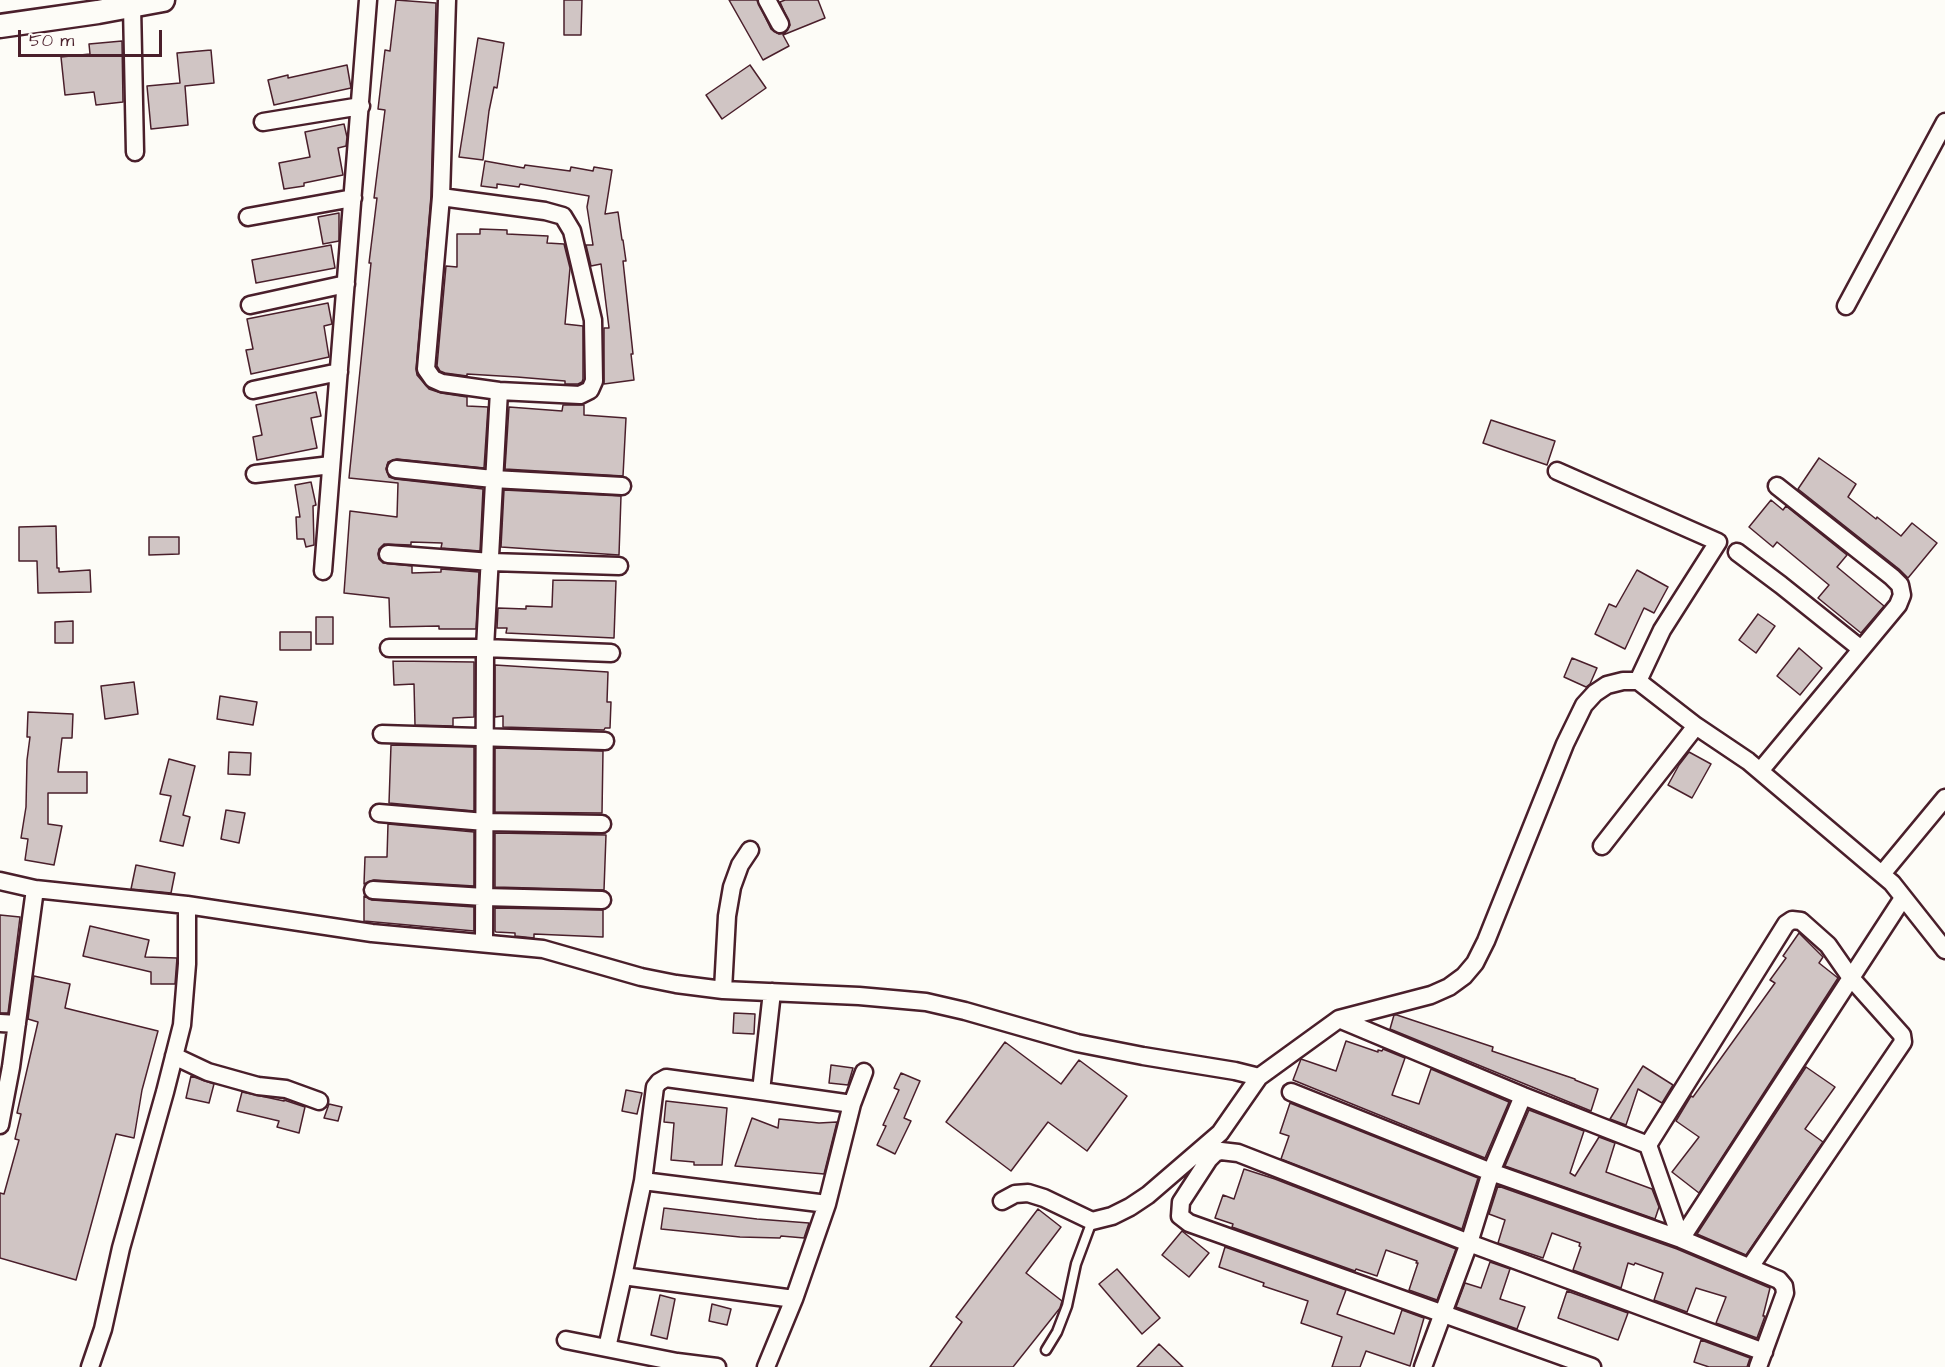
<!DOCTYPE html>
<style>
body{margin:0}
#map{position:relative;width:1945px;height:1367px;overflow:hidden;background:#fdfcf7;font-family:"Architects Daughter",sans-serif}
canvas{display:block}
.scale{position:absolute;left:18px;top:30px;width:144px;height:27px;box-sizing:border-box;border:3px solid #4a1f2b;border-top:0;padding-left:8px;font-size:18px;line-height:21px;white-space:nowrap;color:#4a1f2b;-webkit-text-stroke:4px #fdfcf7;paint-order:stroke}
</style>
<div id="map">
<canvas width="1945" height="1367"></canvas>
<div class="scale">50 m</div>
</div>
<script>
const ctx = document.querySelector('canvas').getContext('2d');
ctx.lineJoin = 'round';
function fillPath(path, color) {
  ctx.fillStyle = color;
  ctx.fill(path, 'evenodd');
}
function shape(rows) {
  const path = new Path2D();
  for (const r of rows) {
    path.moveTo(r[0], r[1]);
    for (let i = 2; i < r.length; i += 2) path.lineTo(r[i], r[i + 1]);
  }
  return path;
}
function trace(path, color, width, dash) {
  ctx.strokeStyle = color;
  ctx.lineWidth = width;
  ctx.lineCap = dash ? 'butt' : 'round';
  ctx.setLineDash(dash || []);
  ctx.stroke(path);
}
const building = shape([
 [396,0,436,3,431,196,416,369,417,375,429,389,441,393,467,397,467,406,488,407,484,468,397,459,388,462,386,469,389,477,395,479,483,489,480,551,441,548,442,543,411,542,411,545,384,544,379,549,378,554,379,559,383,563,412,566,412,573,441,572,441,569,479,572,476,629,439,629,439,626,390,627,389,598,344,593,350,511,397,517,398,483,349,478,371,263,369,263,377,198,374,198,385,110,378,109,385,50,390,51,396,0],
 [564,0,582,0,581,35,564,35,564,0],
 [729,0,757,0,771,29,779,34,785,33,790,25,780,2,785,0,818,0,825,18,783,35,789,46,763,60,729,0],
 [478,38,504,43,497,88,494,87,489,111,483,160,459,157,478,38],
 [122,41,123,102,96,105,94,92,65,95,61,57,90,54,89,44,122,41],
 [211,50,214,83,185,86,188,125,151,129,147,86,180,83,177,53,211,50],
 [347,65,351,88,274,105,268,80,288,75,288,78,347,65],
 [750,65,766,88,722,119,706,95,750,65],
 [344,124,347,137,346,146,338,148,343,175,304,183,304,186,284,189,279,163,310,157,305,132,344,124],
 [485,161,524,168,525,165,570,171,571,167,593,171,594,167,612,170,605,214,618,212,622,240,623,240,626,261,623,261,633,354,631,354,634,380,604,384,604,328,609,328,601,264,591,266,586,245,593,245,587,207,589,196,520,184,519,187,497,184,497,188,481,186,485,161],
 [339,213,339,241,323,244,318,217,339,213],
 [480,229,507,230,507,234,548,236,547,243,564,244,570,268,565,324,583,326,583,379,582,382,578,384,565,384,565,381,517,377,467,374,467,376,445,373,440,371,437,366,446,266,457,267,457,234,480,234,480,229],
 [331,245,335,268,256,283,252,260,331,245],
 [328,303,332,324,324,326,329,357,251,374,246,350,253,349,247,319,328,303],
 [316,392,321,416,311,418,317,448,257,460,253,437,262,435,256,405,316,392],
 [584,405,584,415,626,418,623,476,505,469,509,407,562,411,563,405,584,405],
 [1491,420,1555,441,1547,465,1483,443,1491,420],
 [1819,458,1856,484,1848,497,1876,519,1877,517,1901,536,1912,523,1937,543,1908,578,1899,569,1798,489,1819,458],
 [311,482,316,505,313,506,314,545,306,547,304,539,297,539,296,517,300,517,295,485,311,482],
 [504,490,621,496,619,555,501,547,504,490],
 [1771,500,1783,510,1786,506,1847,555,1837,567,1884,606,1861,633,1818,598,1829,585,1777,542,1773,547,1749,527,1771,500],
 [56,526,57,568,59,568,59,572,90,570,91,592,38,593,37,561,19,561,19,527,56,526],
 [149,537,179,537,179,554,149,555,149,537],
 [1637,570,1668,587,1654,613,1644,608,1625,649,1595,634,1609,604,1616,607,1637,570],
 [553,580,616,581,614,638,506,633,507,628,497,628,498,608,526,609,526,606,552,607,553,580],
 [1758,614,1775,626,1756,653,1739,640,1758,614],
 [316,617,333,617,333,644,316,644,316,617],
 [73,621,73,643,55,643,55,622,73,621],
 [280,632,311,632,311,650,280,650,280,632],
 [1799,648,1822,668,1800,695,1777,676,1799,648],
 [1572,658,1597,668,1590,684,1586,687,1564,677,1572,658],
 [393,661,474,662,474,717,453,718,453,726,415,725,414,684,394,685,393,661],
 [495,665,608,672,607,702,611,702,610,728,605,728,604,730,503,727,503,716,495,717,495,665],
 [134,682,138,714,105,719,101,686,134,682],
 [220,696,257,702,253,725,217,719,220,696],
 [28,712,73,714,72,738,62,738,58,772,87,772,87,793,48,793,48,824,62,826,54,865,25,860,28,839,21,838,26,807,27,760,30,737,27,737,28,712],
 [391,745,474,747,474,811,389,803,391,745],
 [495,748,603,751,602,813,495,812,495,748],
 [229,752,251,753,250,775,228,774,229,752],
 [1689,752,1711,764,1692,798,1668,785,1679,765,1689,752],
 [169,759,195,766,183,815,190,817,183,846,160,841,171,796,160,794,169,759],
 [226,810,245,813,239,843,221,839,226,810],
 [388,824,474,832,474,886,374,880,364,884,365,857,387,857,388,824],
 [495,833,606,835,604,890,495,887,495,833],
 [136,865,175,873,171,893,131,889,136,865],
 [364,896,372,900,474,907,474,931,364,921,364,896],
 [495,908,603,910,603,937,534,934,534,938,515,936,515,933,496,932,495,931,495,908],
 [0,915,20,917,8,1013,0,1013,0,915],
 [90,926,149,940,145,957,177,958,175,984,151,984,151,972,83,956,90,926],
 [1799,933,1823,957,1819,963,1838,978,1699,1193,1672,1172,1699,1137,1676,1121,1691,1096,1693,1097,1775,983,1770,980,1786,958,1783,956,1799,933],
 [34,976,70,984,65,1008,158,1031,142,1090,134,1138,116,1134,76,1280,0,1258,0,1193,4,1194,19,1140,15,1139,21,1114,17,1113,38,1022,28,1019,34,976],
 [734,1013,755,1014,754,1034,733,1033,734,1013],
 [1394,1015,1397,1015,1493,1047,1492,1051,1575,1079,1575,1080,1598,1089,1591,1111,1390,1029,1394,1015],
 [1346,1041,1378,1052,1378,1050,1382,1051,1383,1049,1405,1058,1392,1095,1419,1104,1431,1069,1509,1102,1485,1158,1293,1080,1301,1059,1336,1071,1346,1041],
 [1005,1042,1061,1084,1079,1060,1127,1096,1087,1151,1048,1122,1011,1171,946,1122,1005,1042],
 [831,1065,853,1068,848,1085,829,1083,831,1065],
 [1643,1066,1673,1085,1662,1103,1638,1089,1626,1125,1610,1119,1643,1066],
 [1806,1067,1835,1087,1805,1129,1823,1142,1746,1255,1697,1234,1806,1067],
 [901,1073,920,1081,904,1118,911,1121,895,1154,877,1145,886,1126,883,1125,899,1090,894,1088,901,1073],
 [191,1076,214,1084,209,1103,186,1098,191,1076],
 [626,1090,642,1093,637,1114,622,1111,626,1090],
 [242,1092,284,1101,284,1100,305,1107,299,1133,277,1127,279,1121,237,1111,242,1092],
 [666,1101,727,1108,722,1165,694,1165,694,1162,671,1160,674,1123,664,1122,666,1101],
 [1290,1103,1478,1178,1462,1229,1281,1159,1289,1136,1280,1133,1290,1103],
 [329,1104,342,1107,338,1121,324,1118,329,1104],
 [1529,1110,1584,1131,1570,1173,1575,1176,1599,1137,1615,1143,1606,1172,1652,1189,1659,1207,1655,1219,1505,1166,1529,1110],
 [752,1118,778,1128,779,1119,819,1123,837,1122,824,1174,735,1166,752,1118],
 [1244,1169,1275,1179,1456,1249,1437,1300,1409,1290,1418,1263,1416,1263,1417,1261,1386,1250,1377,1276,1356,1269,1355,1271,1232,1227,1233,1224,1215,1218,1223,1195,1234,1199,1244,1169],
 [1498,1186,1677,1249,1770,1288,1763,1316,1765,1316,1757,1338,1716,1323,1726,1297,1696,1288,1687,1312,1654,1300,1663,1273,1635,1263,1634,1265,1628,1263,1621,1288,1573,1270,1581,1247,1579,1246,1580,1243,1552,1233,1543,1258,1498,1243,1505,1220,1489,1214,1498,1186],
 [664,1208,757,1219,809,1223,804,1238,781,1236,780,1238,740,1237,661,1229,664,1208],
 [1038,1209,1061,1227,1026,1273,1062,1301,1060,1308,1013,1367,930,1367,962,1322,956,1317,1038,1209],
 [1182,1231,1209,1253,1189,1277,1162,1255,1182,1231],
 [1225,1247,1346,1290,1337,1314,1394,1334,1402,1310,1424,1318,1410,1366,1366,1351,1360,1367,1332,1367,1342,1337,1301,1323,1308,1301,1263,1286,1264,1283,1219,1267,1225,1247],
 [1490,1262,1510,1269,1500,1299,1525,1307,1517,1329,1456,1307,1465,1283,1481,1288,1490,1262],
 [1117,1269,1160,1318,1142,1334,1099,1284,1117,1269],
 [1567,1291,1628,1313,1618,1340,1558,1318,1567,1291],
 [660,1295,675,1299,667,1339,651,1335,660,1295],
 [712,1304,731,1309,727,1325,709,1321,712,1304],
 [1701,1340,1750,1358,1747,1367,1709,1367,1694,1362,1701,1340],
 [1159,1344,1183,1367,1137,1367,1159,1344]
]);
const lane = shape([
 [1046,1350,1057,1332,1067,1306,1076,1264,1092,1221]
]);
const street = shape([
 [767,0,780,24],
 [132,6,135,152],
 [263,122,361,106],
 [441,197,545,211,563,216,572,231,593,320,594,381,590,390,580,395,499,391,442,383,433,379,426,369,441,197,447,0],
 [248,217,353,198],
 [250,305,346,284],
 [1846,306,1945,122],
 [253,390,339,372],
 [396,469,493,479,622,486],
 [1557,471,1718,542,1662,630,1638,681],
 [255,474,331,465],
 [1737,552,1781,585,1861,649],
 [388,554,491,562,619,566],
 [323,571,368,0],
 [389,648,485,648,611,653],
 [382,734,605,741],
 [1760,771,1898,605,1902,595,1900,585,1892,577,1777,486],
 [379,813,485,822,602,824],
 [1602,846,1696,726],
 [1882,874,1945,798],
 [0,881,35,889,187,905,372,933,543,949,641,977,676,984,723,990,859,996,926,1002,965,1011,1077,1043,1143,1056,1235,1071,1259,1077,1339,1019,1431,995,1449,987,1464,976,1475,963,1486,941,1565,744,1584,705,1595,693,1607,685,1623,681,1638,681,1696,726,1748,761,1892,883,1945,950],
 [373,890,484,897,602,900],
 [484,943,485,648,499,391],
 [723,990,727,916,732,887,740,865,750,850],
 [772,992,761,1091,852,1104],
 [1339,1019,1523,1096,1648,1145],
 [0,1023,17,1024],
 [174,1056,208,1072,258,1086,286,1089,319,1101],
 [761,1091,666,1078,659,1082,655,1087,643,1181,623,1276,794,1299,827,1204,852,1104,864,1072],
 [1291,1092,1491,1172,1681,1239,1779,1280,1784,1286,1785,1293,1758,1367],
 [0,1125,11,1067,35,889],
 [643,1181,827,1204],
 [1002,1201,1015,1194,1028,1193,1044,1198,1092,1221,1112,1216,1130,1207,1148,1195,1220,1133,1259,1077],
 [1681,1239,1648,1145,1786,924,1792,920,1801,921,1828,945,1851,978,1902,1035,1903,1042,1750,1267],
 [1681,1239,1903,898],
 [566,1340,677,1362,717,1367],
 [607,1348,623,1276],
 [90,1367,103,1329,121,1248,165,1092,182,1025,187,964,187,905],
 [766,1367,794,1299],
 [1423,1367,1469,1243,1491,1172,1523,1096],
 [1592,1367,1189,1223,1180,1216,1181,1202,1209,1159,1215,1153,1221,1151,1238,1153,1469,1243,1764,1352]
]);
const secondary = shape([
 [0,26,98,12,163,0]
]);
fillPath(building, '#d0c5c4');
trace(building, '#4a1f2b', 1.5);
trace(lane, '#4a1f2b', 13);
trace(street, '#4a1f2b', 21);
trace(secondary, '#4a1f2b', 27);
trace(lane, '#fdfcf7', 8);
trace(street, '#fdfcf7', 16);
trace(secondary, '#fdfcf7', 22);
</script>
